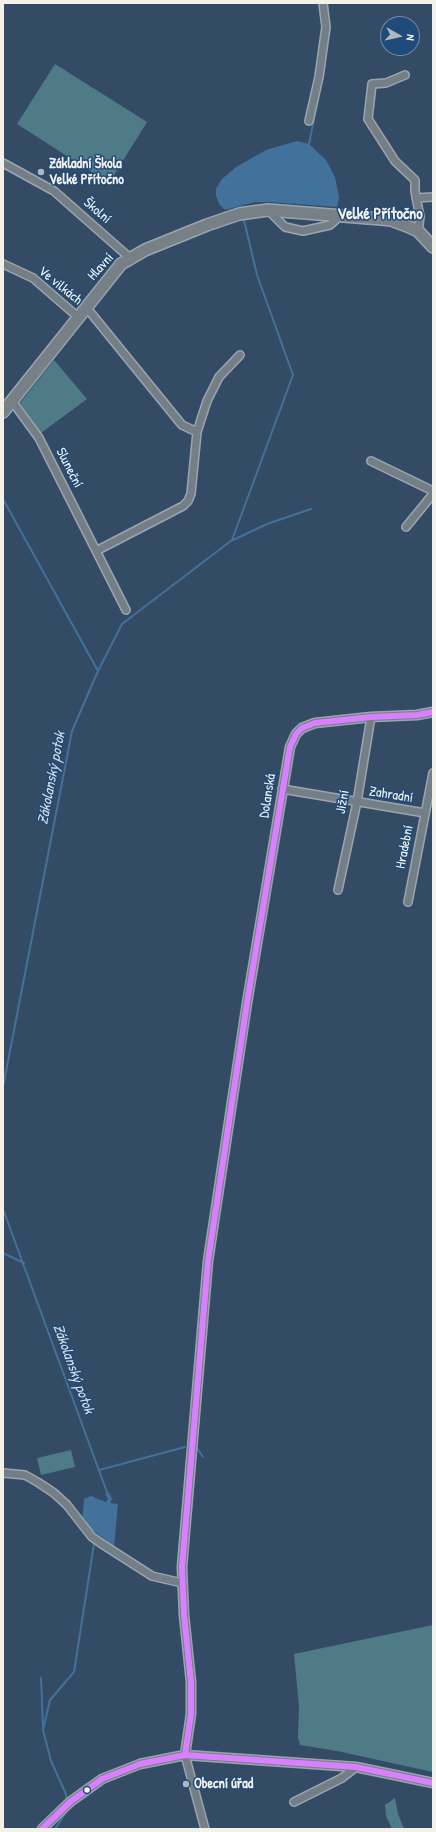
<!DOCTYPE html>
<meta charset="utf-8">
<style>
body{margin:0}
#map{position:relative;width:436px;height:1832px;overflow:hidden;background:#344b65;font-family:"Patrick Hand",sans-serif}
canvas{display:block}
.frame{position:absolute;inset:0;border:4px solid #f4f1e8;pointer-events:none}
.north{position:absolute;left:380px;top:16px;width:40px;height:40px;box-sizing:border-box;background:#1f4a7a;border:1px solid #748da6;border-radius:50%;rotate:98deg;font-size:11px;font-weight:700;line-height:16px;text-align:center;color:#f4f1e8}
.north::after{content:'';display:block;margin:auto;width:14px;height:18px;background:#b1b7ba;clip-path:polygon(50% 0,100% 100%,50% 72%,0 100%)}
</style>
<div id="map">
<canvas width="436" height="1832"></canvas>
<div class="frame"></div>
<div class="north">N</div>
</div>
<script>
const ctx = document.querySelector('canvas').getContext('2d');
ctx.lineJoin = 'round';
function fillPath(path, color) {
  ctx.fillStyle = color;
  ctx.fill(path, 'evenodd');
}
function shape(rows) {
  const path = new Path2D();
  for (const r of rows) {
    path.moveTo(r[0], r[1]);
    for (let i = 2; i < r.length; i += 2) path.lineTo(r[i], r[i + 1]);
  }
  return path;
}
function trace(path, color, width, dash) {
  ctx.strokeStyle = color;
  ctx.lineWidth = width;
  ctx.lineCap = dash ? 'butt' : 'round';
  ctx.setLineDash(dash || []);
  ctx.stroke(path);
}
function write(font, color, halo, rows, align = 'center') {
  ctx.font = font + ' "Patrick Hand",sans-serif';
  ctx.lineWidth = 3;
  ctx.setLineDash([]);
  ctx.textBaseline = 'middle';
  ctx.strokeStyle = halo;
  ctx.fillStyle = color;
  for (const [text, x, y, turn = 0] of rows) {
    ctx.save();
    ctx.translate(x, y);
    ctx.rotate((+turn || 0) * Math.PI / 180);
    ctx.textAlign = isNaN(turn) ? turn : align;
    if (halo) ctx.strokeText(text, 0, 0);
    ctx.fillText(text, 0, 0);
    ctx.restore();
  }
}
const green = shape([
 [55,64,147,122,109,183,17,124],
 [54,360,87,399,41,433,20,403],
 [71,1450,75,1467,41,1475,37,1458],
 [433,1625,433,1772,337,1751,300,1745,298,1738,299,1707,294,1654],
 [395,1798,398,1814,404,1829,392,1829,386,1816,385,1805]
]);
const water = shape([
 [297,141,309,144,326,160,335,177,339,197,337,207,269,202,255,202,225,210,219,204,216,196,216,189,222,179,236,167,266,150],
 [109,1492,112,1499,110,1503,118,1504,114,1547,82,1522,84,1499,91,1496,106,1502,108,1499,105,1494]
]);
const stream = shape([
 [307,146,309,144,318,99],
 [3,499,98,671,72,731,3,1087],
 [233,540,267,524,311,509],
 [98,671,122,624,232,540,293,375,257,275,243,216],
 [3,1209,108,1495],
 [3,1253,24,1263],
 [197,1448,203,1457],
 [99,1470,185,1447],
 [41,1678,43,1727],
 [67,1801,66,1794,51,1761,43,1730,50,1700,74,1672,94,1544],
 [55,1829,67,1811,67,1808]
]);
const minor = shape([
 [405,75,386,83,372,84,368,119,395,161,415,180,415,191,420,217,418,231],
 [309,121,319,77,326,27,323,3],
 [3,163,54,191,130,258],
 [416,198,433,197],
 [268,210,285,227,303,231,330,225,340,216],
 [3,264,33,278,78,317],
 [86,307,182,425,197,432],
 [12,401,39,438,126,610],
 [371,461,433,491],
 [406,527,433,494],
 [98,550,183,506,188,501,191,494,197,432,207,401,219,377,240,355],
 [282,789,425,813],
 [338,890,357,802,371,717],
 [408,902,433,773],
 [3,1473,25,1475,39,1483,54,1493,67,1505,92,1537,102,1544,152,1576,182,1583],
 [185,1755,205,1829],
 [294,1802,342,1778,356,1767]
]);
const tertiary = shape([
 [185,1755,191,1714,191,1682,184,1615,182,1567,208,1261,247,1003,290,747,296,734,302,728,315,723,371,717,417,715,433,712],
 [42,1829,70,1802,102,1779,140,1764,185,1755,356,1767,433,1783]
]);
const primary = shape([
 [3,412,121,264,145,250,207,225,239,214,268,210,381,219,391,220,407,226,418,231,433,247]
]);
const bus1 = shape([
 [185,1755,191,1714,191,1682,184,1615,182,1567,208,1261,247,1003,290,747,296,734,302,728,315,723,371,717,417,715,433,712],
 [42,1829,70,1802,102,1779,140,1764,185,1755,356,1767,433,1783]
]);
const markers = [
 [41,172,4,"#b1b7ba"],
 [186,1784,4,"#b1b7ba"],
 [87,1790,3.5,"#f4f1e8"]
];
const poiNames = [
 ["Základní Škola",49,164],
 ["Velké Přítočno",49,180],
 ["Obecní úřad",194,1784]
];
const streetNames = [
 ["Školní",97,211,41],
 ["Hlavní",101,267,-48],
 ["Ve vilkách",60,286,39],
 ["Sluneční",69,468,63],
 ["Zahradní",391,795,9],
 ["Dolanská",268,796,-81],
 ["Jižní",343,802,-79],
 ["Hradební",405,847,-79]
];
const waterNames = [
 ["Zákolanský potok",52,778,-79],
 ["Zákolanský potok",73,1369,70]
];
const quarterNames = [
 ["Velké Přítočno",380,215]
];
fillPath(green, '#4f7b87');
fillPath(water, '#42719b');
trace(stream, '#42719b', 2);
trace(minor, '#9ba5af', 10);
trace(tertiary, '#9ba5af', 11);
trace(primary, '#9ba5af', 14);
trace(minor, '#737e87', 7);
trace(tertiary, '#737e87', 8);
trace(primary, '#778087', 11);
trace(bus1, '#d880ff', 6);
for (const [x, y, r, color] of markers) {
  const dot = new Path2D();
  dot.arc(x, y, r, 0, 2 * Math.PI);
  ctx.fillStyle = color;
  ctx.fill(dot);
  trace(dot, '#1f4a7a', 1.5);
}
write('bold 14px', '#f4f1e8', '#1f4a7a', poiNames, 'left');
write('14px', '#f4f1e8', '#1f4a7a', streetNames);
write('italic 15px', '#d9dedd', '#1f4a7a', waterNames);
write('bold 16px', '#f4f1e8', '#1f4a7a', quarterNames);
</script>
